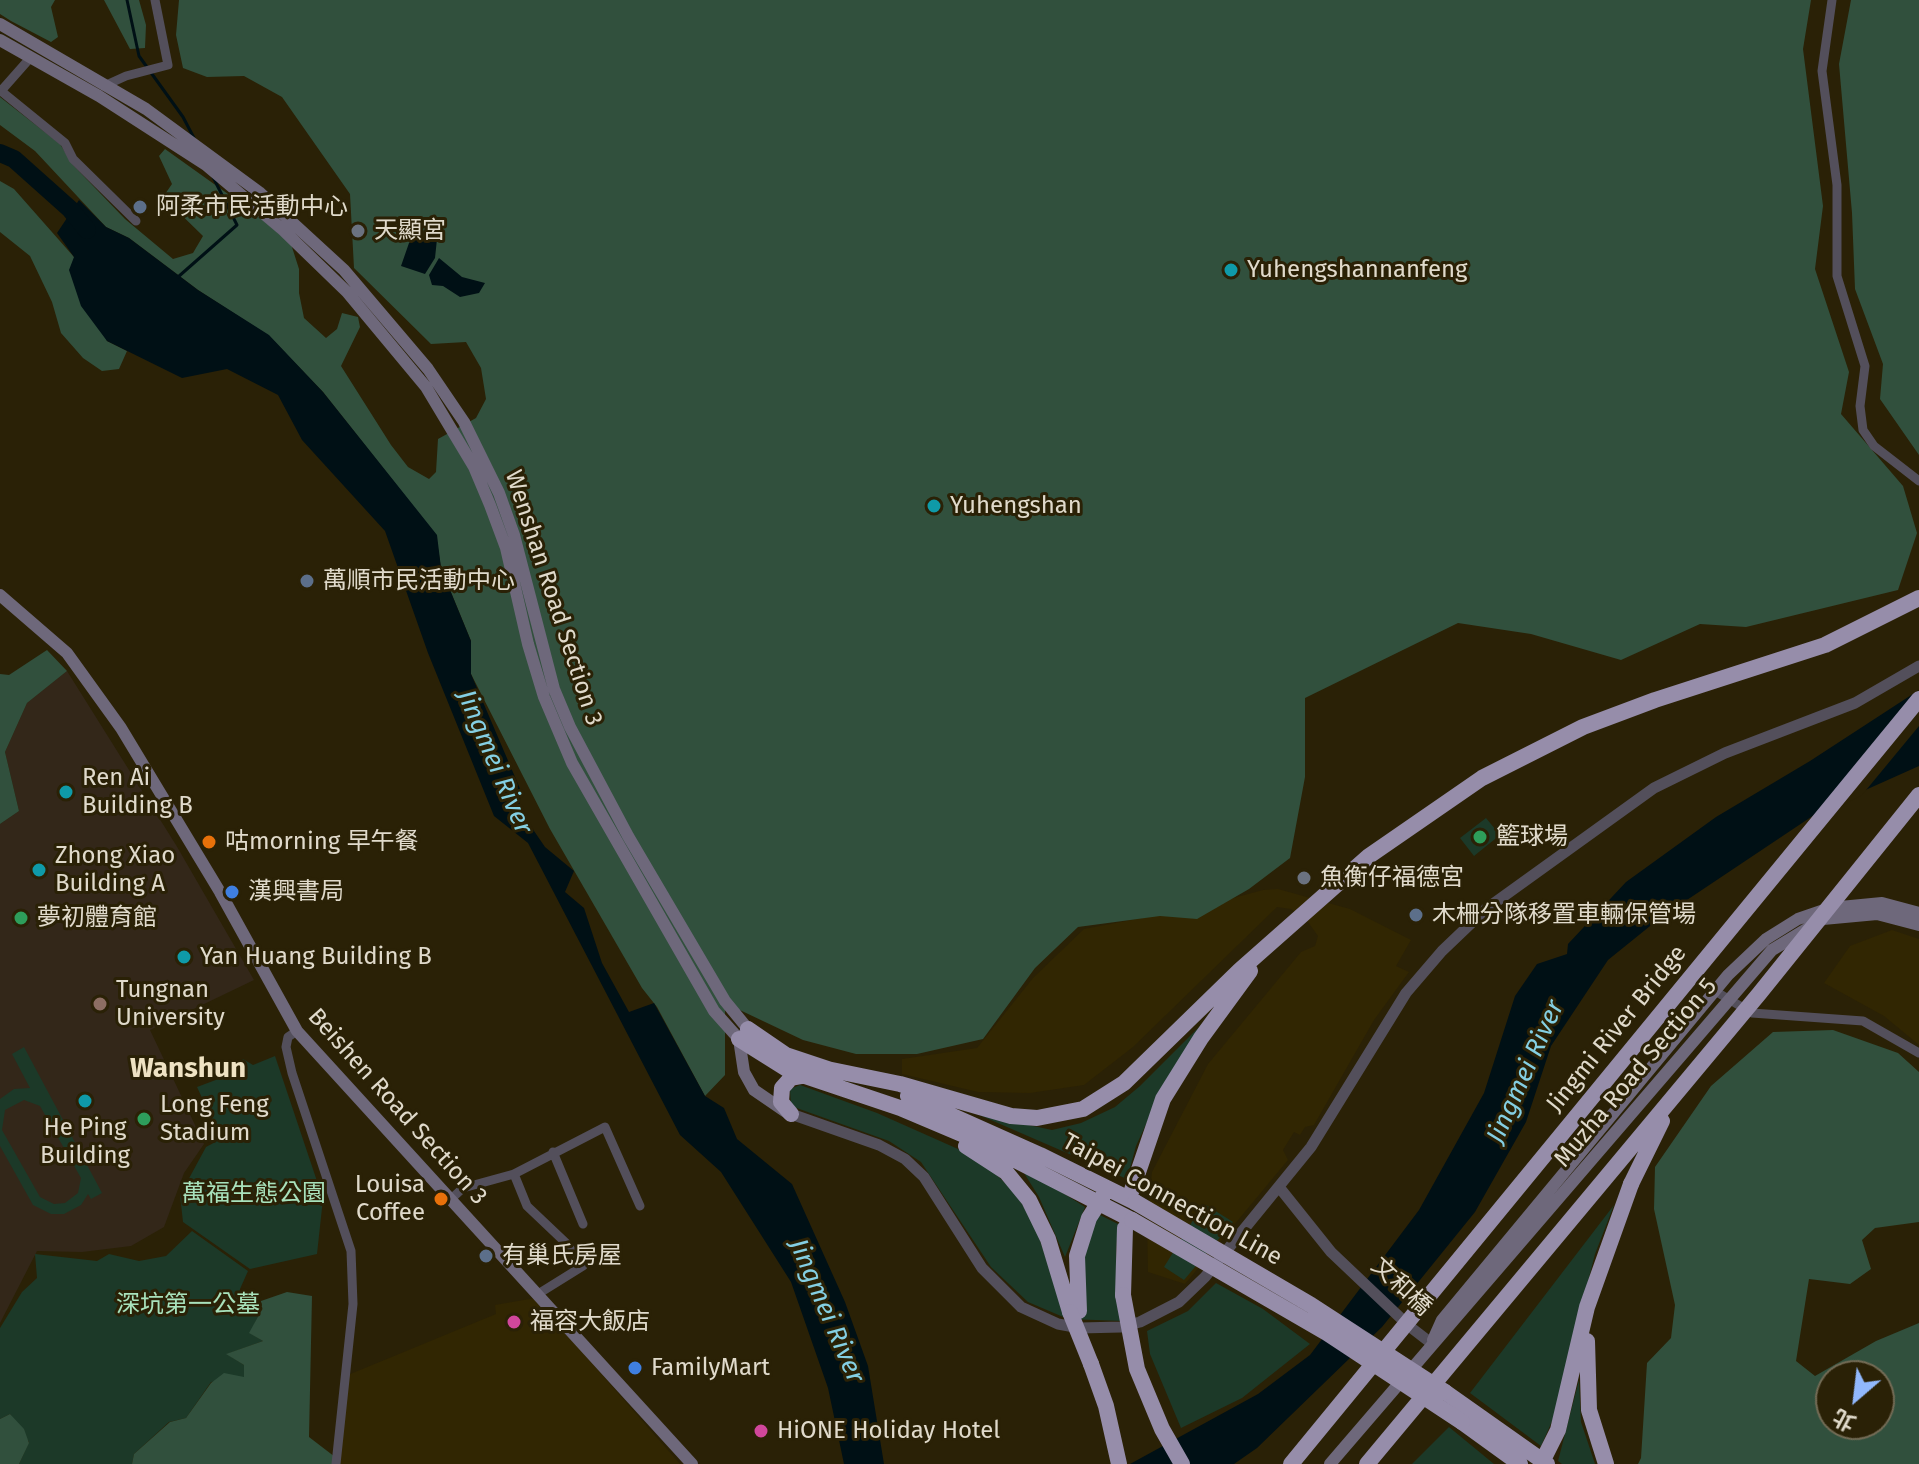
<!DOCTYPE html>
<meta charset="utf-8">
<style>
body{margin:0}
#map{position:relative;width:1919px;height:1464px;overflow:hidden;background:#2a2106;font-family:"Fira Sans","Noto Sans TC",sans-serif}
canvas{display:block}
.north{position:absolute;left:1815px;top:1360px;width:80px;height:80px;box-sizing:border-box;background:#2a2106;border:2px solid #736b55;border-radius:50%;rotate:208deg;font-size:22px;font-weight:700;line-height:32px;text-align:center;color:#e0dacb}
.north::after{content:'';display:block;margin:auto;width:28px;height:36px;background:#91b8fd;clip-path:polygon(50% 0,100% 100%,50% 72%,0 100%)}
</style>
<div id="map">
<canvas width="1919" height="1464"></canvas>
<div class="north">北</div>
</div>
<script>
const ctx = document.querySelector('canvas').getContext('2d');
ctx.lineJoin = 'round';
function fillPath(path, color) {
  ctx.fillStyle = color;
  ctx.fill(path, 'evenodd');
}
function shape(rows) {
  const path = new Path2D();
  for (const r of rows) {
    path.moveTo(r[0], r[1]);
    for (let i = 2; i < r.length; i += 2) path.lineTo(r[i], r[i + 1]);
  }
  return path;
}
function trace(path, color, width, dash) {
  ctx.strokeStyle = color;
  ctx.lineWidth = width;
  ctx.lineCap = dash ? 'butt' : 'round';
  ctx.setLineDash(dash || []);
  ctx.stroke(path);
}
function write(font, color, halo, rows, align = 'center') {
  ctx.font = font + ' "Fira Sans","Noto Sans TC",sans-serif';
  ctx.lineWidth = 6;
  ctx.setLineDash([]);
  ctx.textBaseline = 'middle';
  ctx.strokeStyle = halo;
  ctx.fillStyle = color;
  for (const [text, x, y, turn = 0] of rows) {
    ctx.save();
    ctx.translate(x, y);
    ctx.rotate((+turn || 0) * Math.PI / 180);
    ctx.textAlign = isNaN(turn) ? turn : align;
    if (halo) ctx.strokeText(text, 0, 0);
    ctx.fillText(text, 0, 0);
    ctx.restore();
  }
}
const built = shape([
 [1278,889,1350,909,1411,940,1396,966,1409,972,1374,1020,1314,1125,1305,1127,1300,1135,1294,1132,1283,1150,1288,1160,1185,1284,1148,1272,1147,1219,1152,1172,1208,1064,1301,952,1315,946,1318,936,1308,922,1291,909,1277,907,1133,1047,1084,1085,1030,1093,978,1092,902,1074,902,1059,977,1048,1033,978,1084,929,1200,907,1263,890],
 [1892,930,1919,939,1919,1045,1884,1016,1824,983,1850,946],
 [535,1298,680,1464,340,1464,348,1375,496,1314,495,1305]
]);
const education = shape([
 [67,671,176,845,254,980,150,1030,204,1144,184,1173,164,1227,131,1246,82,1252,37,1251,0,1323,0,824,19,811,5,752,27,703]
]);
const green = shape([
 [1486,818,1500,835,1474,856,1460,838],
 [1207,1019,1163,1087,1136,1146,1127,1179,977,1114,1052,1130,1081,1123,1115,1107,1140,1086],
 [24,1047,102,1193,91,1199,88,1194,81,1205,64,1214,51,1214,33,1205,0,1146,0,1099,14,1089,30,1088,12,1054],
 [24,1100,40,1106,81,1178,78,1193,65,1203,54,1204,40,1197,2,1130,5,1110],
 [275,1056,323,1199,317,1254,250,1269,183,1222,180,1195,206,1147,221,1139,197,1087,237,1072,236,1064,243,1059,253,1065],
 [800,1085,877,1113,958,1149,992,1170,1017,1195,1036,1228,1064,1313,1083,1264,1093,1222,1100,1215,1118,1224,1116,1253,1122,1321,1068,1319,1028,1302,991,1267,921,1162,889,1141,791,1106,790,1089],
 [1019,1165,1085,1207,1065,1257,1039,1197],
 [1206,1205,1233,1222,1184,1280,1164,1267,1200,1209],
 [1614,1205,1595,1254,1553,1419,1541,1446,1470,1393],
 [192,1231,248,1271,240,1289,238,1308,260,1313,250,1333,263,1341,227,1354,244,1365,244,1378,211,1382,186,1418,169,1422,134,1454,132,1464,19,1464,29,1442,10,1414,0,1419,0,1328,22,1292,37,1278,35,1254,97,1261,109,1254,139,1261,166,1256],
 [1216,1283,1263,1309,1310,1344,1242,1398,1181,1428,1150,1354,1147,1331,1188,1311],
 [1579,1380,1581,1422,1595,1464,1562,1464,1558,1461],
 [1449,1427,1494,1464,1412,1464]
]);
const forest = shape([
 [0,0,55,0,51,7,58,37,51,42,11,21,0,14],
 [104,0,139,0,146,25,145,48,130,49],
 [179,0,1811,0,1803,49,1823,206,1815,269,1849,372,1841,414,1903,486,1917,533,1898,590,1746,627,1700,624,1621,660,1531,634,1458,623,1305,698,1305,777,1290,858,1249,889,1197,919,1160,916,1078,927,1035,968,983,1039,917,1054,856,1054,803,1040,725,1003,725,1075,705,1096,657,1007,642,988,550,829,471,674,471,641,441,568,436,535,323,392,269,336,198,290,129,238,106,227,35,151,0,125,0,97,60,144,73,165,125,219,173,259,193,253,203,236,163,197,172,184,159,156,165,149,256,214,291,244,299,269,299,293,304,318,326,338,337,329,342,313,358,317,360,327,341,366,391,445,408,467,429,479,436,472,438,439,476,418,486,399,481,368,466,342,431,344,354,268,350,194,282,97,244,76,207,77,183,68,176,35],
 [1851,0,1919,0,1919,455,1880,399,1883,364,1855,289,1852,213,1839,64],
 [0,181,14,189,74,257,107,341,127,351,119,369,102,371,83,358,61,333,52,302,30,256,0,232],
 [47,650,67,671,27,703,5,752,19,811,0,824,0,674,9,675],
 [1833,1030,1898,1053,1919,1072,1919,1222,1875,1228,1862,1240,1871,1269,1850,1284,1809,1279,1796,1361,1815,1376,1876,1341,1919,1323,1919,1464,1638,1464,1641,1458,1647,1363,1671,1338,1675,1305,1654,1209,1655,1167,1711,1086,1773,1032],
 [1831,1376,1879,1376,1879,1424,1831,1424],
 [287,1292,312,1296,309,1437,339,1460,340,1464,132,1464,134,1454,170,1422,186,1418,211,1383,224,1373,244,1377,244,1365,226,1354,263,1341,249,1333,260,1313,261,1301],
 [10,1414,24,1429,29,1443,19,1464,0,1464,0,1419]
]);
const water = shape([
 [79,200,106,227,129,238,198,290,269,335,323,392,437,535,441,568,471,641,471,674,521,791,519,809,545,847,574,871,565,892,584,908,602,963,629,1012,654,1003,705,1096,724,1108,737,1139,792,1184,845,1302,868,1366,884,1464,844,1464,828,1388,791,1282,721,1172,680,1135,528,843,494,816,428,653,385,531,302,440,278,395,227,369,182,378,107,341,81,306,69,270,74,257,57,233],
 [415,237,437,239,435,258,425,274,401,266,409,243],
 [439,258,462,277,485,283,479,293,460,297,443,286,432,285,429,275],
 [1919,690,1919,766,1823,809,1660,918,1608,960,1551,1046,1526,1122,1475,1212,1382,1327,1257,1448,1234,1464,1130,1464,1258,1394,1310,1355,1419,1210,1484,1093,1515,996,1537,964,1567,954,1568,944,1626,882,1716,817,1810,761]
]);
const pier = shape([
 [1919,689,1919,726,1862,795,1810,823]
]);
const stream = shape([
 [127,0,139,56,183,117,194,138],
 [178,277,237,225,213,177]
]);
const river = shape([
 [0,153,14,159,70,209,87,230]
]);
const minor = shape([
 [1832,0,1822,71,1837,185,1837,276,1865,366,1860,406,1863,430,1874,446,1919,481],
 [31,57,1,91,65,143,73,159,136,221],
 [104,86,126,76,168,65,155,0],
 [1715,991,1752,1013,1863,1021,1919,1053],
 [297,1031,288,1037,286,1047,292,1073,351,1251,353,1304,336,1464],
 [553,1152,583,1224],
 [514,1174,527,1206,566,1243,583,1266,538,1294],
 [450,1200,463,1188,514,1174,605,1127,640,1206]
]);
const tertiary = shape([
 [791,1114,879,1145,905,1159,924,1177,982,1268,1021,1307,1058,1324,1080,1328,1121,1327,1140,1322,1179,1302,1205,1277,1311,1147,1406,993,1442,951,1486,909,1654,788,1725,753,1855,703,1919,666],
 [1279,1187,1331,1252,1409,1326,1431,1343]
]);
const secondary = shape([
 [0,24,146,109,259,192,344,270,428,369,464,422,499,493,514,535,554,689,570,727,628,836,725,1001,748,1029,744,1034],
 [0,40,99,96,206,165,283,230,347,292,426,387,474,467,490,505,506,548,528,644,544,697,572,763,714,1011,739,1039],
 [0,595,67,653,121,728,220,892,297,1031,692,1464],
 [739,1039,744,1072,754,1090,789,1114],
 [1433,1340,1442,1320,1728,975,1766,939,1798,919,1830,908,1882,903,1919,913],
 [1330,1464,1772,950,1823,919,1877,914,1919,925]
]);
const motorway = shape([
 [748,1029,786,1055,837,1072],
 [739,1039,790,1071,900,1108,978,1141,1132,1220],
 [827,1069,900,1084,1011,1116,1037,1118,1083,1109,1124,1083,1240,970,1369,856,1482,778,1583,727,1655,700,1825,645,1919,598],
 [908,1096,1040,1155,1135,1202],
 [791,1114,781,1102,782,1088,791,1078,802,1076],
 [966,1146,1006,1172,1029,1200,1048,1239,1070,1312],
 [1132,1190,1163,1099,1201,1038,1250,971],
 [1123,1295,1125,1228],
 [1079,1311,1077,1256,1089,1218,1103,1196],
 [1587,1341,1589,1410,1606,1464],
 [1091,1364,1106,1406,1119,1464],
 [1445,1392,1547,1464],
 [1462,1422,1520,1464],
 [1541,1464,1558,1430,1587,1307,1631,1184]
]);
const motorwayBridge = shape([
 [1631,1184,1662,1121],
 [1135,1202,1311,1305,1445,1392],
 [1132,1220,1327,1333,1462,1422],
 [1123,1295,1137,1369,1162,1429,1182,1464],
 [1070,1312,1091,1364],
 [1291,1464,1919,699],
 [1367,1464,1759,994,1919,795]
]);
const markers = [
 [140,207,8,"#5c6f8a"],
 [358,231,8,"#6b7280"],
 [1231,270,8,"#0f9aa8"],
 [934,506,8,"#0f9aa8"],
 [307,581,8,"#5c6f8a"],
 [66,792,8,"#0f9aa8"],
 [1480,837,8,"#2e9e5b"],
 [209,842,8,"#e8710a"],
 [39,870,8,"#0f9aa8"],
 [1304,878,8,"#6b7280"],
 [232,892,8,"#3f7fe0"],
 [1416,915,8,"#5c6f8a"],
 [21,918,8,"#2e9e5b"],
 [184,957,8,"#0f9aa8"],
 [100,1004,8,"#8d6e63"],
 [85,1101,8,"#0f9aa8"],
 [144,1119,8,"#2e9e5b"],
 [441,1199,8,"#e8710a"],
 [486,1256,8,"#5c6f8a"],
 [514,1322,8,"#d1479c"],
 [635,1368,8,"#3f7fe0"],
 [761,1431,8,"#d1479c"]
];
const poiNames = [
 ["阿柔市民活動中心",156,207],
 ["天顯宮",374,231],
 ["Yuhengshannanfeng",1247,270],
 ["Yuhengshan",950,506],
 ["萬順市民活動中心",323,581],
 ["Ren Ai",82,778],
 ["Building B",82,806],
 ["籃球場",1496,837],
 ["咕morning 早午餐",225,842],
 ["Zhong Xiao",55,856],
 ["Building A",55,884],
 ["魚衡仔福德宮",1320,878],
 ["漢興書局",248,892],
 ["木柵分隊移置車輛保管場",1432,915],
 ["夢初體育館",37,918],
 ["Yan Huang Building B",200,957],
 ["Tungnan",116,990],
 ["University",116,1018],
 ["Long Feng",160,1105],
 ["Stadium",160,1133],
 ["He Ping",85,1128,"center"],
 ["Building",85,1156,"center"],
 ["Louisa",425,1185,"right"],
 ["Coffee",425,1213,"right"],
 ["有巢氏房屋",502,1256],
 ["福容大飯店",530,1322],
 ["FamilyMart",651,1368],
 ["HiONE Holiday Hotel",777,1431]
];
const streetNames = [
 ["Wenshan Road Section 3",553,598,72],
 ["Jingmi River Bridge",1617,1029,-51],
 ["Muzha Road Section 5",1636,1073,-50],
 ["Beishen Road Section 3",397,1107,48],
 ["Taipei Connection Line",1172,1200,29],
 ["文和橋",1401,1287,43]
];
const parkNames = [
 ["萬福生態公園",254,1194],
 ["深坑第一公墓",188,1305]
];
const waterNames = [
 ["Jingmei River",494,762,67],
 ["Jingmei River",1526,1072,-66],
 ["Jingmei River",826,1311,67]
];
const quarterNames = [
 ["Wanshun",188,1069]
];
fillPath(built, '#312602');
fillPath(education, '#332719');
fillPath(green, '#1c3928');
fillPath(forest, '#31503d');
fillPath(water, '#001015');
fillPath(pier, '#2a2106');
trace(stream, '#001015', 3);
trace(river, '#001015', 18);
trace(minor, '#534f5b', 9);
trace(tertiary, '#534f5b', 11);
trace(secondary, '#6e687b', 12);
trace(motorway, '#968daa', 16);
trace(motorwayBridge, '#968daa', 16);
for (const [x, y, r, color] of markers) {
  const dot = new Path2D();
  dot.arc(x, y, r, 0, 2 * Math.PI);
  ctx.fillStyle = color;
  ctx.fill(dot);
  trace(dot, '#2a2106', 3);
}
write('24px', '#e0dacb', '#2a2106', poiNames, 'left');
write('24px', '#e0dacb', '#2a2106', streetNames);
write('24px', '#a8e2bc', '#2a2106', parkNames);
write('italic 26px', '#84cfe3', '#2a2106', waterNames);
write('bold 28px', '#eee2c3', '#2a2106', quarterNames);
</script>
